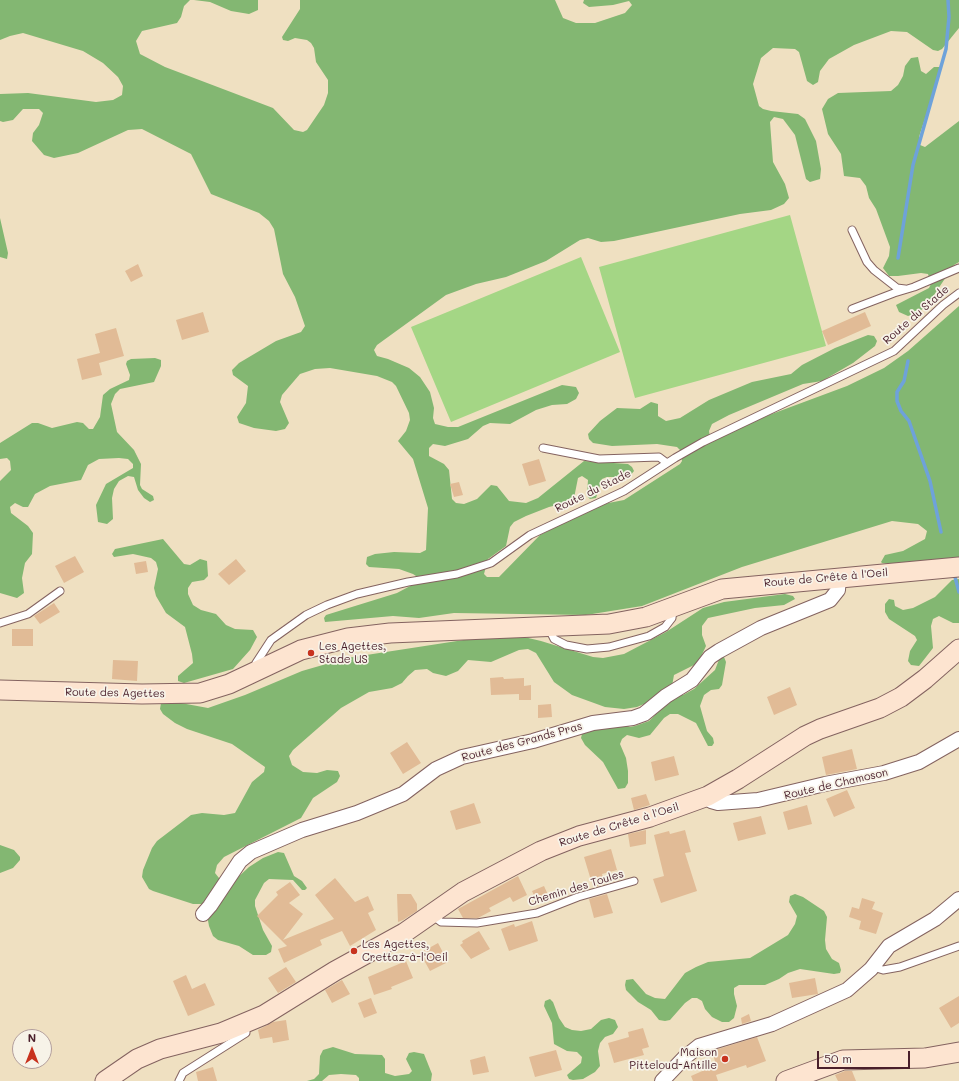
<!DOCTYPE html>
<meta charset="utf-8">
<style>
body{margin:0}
#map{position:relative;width:959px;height:1081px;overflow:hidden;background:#efe0c1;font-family:Mali,sans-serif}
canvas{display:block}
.north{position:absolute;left:12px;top:1029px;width:40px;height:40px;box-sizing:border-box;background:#f7f3e8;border:1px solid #b29e9c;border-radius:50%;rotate:0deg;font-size:11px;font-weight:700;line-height:16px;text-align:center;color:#4a1f2b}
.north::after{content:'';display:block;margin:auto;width:14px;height:18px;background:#c8321e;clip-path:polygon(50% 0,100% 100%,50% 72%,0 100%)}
.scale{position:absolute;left:817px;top:1051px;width:93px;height:18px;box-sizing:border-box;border:2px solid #4a1f2b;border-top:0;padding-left:5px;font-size:12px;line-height:14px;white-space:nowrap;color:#4a1f2b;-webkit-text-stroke:3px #f7f3e8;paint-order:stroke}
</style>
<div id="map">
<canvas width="959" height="1081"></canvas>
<div class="north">N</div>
<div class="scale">50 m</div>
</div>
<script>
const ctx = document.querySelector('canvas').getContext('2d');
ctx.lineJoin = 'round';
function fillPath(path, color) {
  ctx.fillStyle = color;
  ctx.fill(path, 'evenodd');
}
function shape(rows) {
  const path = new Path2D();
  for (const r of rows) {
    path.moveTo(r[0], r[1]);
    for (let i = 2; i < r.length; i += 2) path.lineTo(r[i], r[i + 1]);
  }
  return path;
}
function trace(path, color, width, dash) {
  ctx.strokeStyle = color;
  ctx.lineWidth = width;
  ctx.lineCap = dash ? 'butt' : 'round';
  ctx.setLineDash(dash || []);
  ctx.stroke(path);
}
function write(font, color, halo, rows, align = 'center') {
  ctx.font = font + ' Mali,sans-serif';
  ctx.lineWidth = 3.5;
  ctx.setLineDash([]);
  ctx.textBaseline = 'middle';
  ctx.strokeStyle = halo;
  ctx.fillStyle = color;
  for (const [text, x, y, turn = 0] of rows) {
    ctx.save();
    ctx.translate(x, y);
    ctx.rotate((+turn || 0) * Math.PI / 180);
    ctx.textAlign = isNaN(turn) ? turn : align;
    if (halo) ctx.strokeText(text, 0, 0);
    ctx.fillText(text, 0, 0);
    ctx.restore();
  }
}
const green = shape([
 [790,215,826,346,635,398,599,267],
 [581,257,620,352,451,422,411,327]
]);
const forest = shape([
 [0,0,190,0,184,6,181,17,177,23,142,31,136,41,140,54,165,67,273,108,294,130,303,132,307,130,324,105,328,93,328,80,316,62,314,48,311,43,307,40,295,38,288,41,283,40,282,37,300,9,300,0,555,0,563,18,576,23,595,23,625,13,632,5,629,1,613,5,589,7,583,3,584,0,959,0,959,28,942,49,938,51,933,50,907,32,891,31,854,45,829,59,820,71,818,82,813,85,807,81,799,52,795,49,773,48,761,58,753,84,759,106,763,109,771,111,798,114,805,119,816,141,821,169,820,179,810,182,806,179,795,135,783,119,774,117,770,122,773,162,785,184,789,198,784,204,771,210,740,214,614,241,601,242,588,238,580,240,546,261,506,277,476,284,446,295,377,345,374,350,377,356,388,359,409,368,420,377,430,392,434,408,433,418,435,424,448,427,458,427,562,385,576,387,579,393,576,399,567,404,552,405,536,410,510,424,490,423,483,426,468,439,445,446,433,444,429,448,429,456,444,464,449,470,452,499,456,503,464,504,477,499,491,485,497,486,509,501,526,503,538,498,584,461,628,464,632,467,634,471,629,477,607,477,602,479,596,498,590,499,587,496,588,480,582,476,578,478,574,498,569,502,549,507,526,516,514,522,510,527,506,546,488,559,484,574,487,577,499,577,540,535,598,505,624,500,680,464,682,461,680,450,677,447,657,444,612,446,593,443,589,439,588,434,600,421,617,408,640,409,651,402,658,404,658,416,666,421,680,418,709,400,752,382,791,374,802,365,835,348,868,335,874,336,877,341,875,346,853,363,822,381,803,384,729,415,712,424,709,431,710,437,847,386,884,368,908,351,959,306,959,557,897,565,882,563,881,562,885,555,903,551,925,539,927,531,918,524,892,521,742,567,642,606,586,615,454,613,419,618,393,616,325,622,324,618,326,615,397,593,412,585,416,576,413,574,399,569,369,567,366,564,367,557,375,554,394,552,420,553,426,550,428,508,413,459,398,441,406,431,410,420,409,413,396,386,392,382,377,376,330,368,315,369,300,374,282,395,280,402,289,423,285,429,276,431,254,428,239,423,237,417,246,403,248,386,233,375,232,370,239,363,276,341,301,332,305,326,295,297,283,274,274,229,269,221,259,213,211,194,191,154,142,129,128,130,78,153,54,158,44,155,32,141,33,133,39,125,43,113,39,109,23,109,13,120,3,122,0,121,0,94,28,93,96,102,113,100,122,95,123,86,118,77,103,63,83,51,23,33,10,36,0,40],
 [194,0,258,0,258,10,249,14,231,11,210,2],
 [918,57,921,71,926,74,934,67,939,67,940,72,919,137,920,145,925,147,959,121,959,262,954,265,928,304,918,313,908,316,899,312,896,305,929,288,931,284,928,274,921,273,898,276,889,276,883,268,889,256,890,247,876,209,869,198,866,186,860,178,844,176,841,154,828,134,822,109,828,99,838,93,891,91,898,85,903,76,905,66,911,58],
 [0,218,8,253,7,259,0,257],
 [155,358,161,360,161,366,154,382,120,389,115,394,111,404,117,432,134,450,141,464,140,485,142,489,153,496,154,500,150,502,144,498,138,490,134,477,128,476,119,481,114,489,112,498,113,519,107,524,98,522,96,505,106,484,133,468,133,464,128,459,119,458,99,459,88,465,81,480,50,486,35,494,28,507,23,507,15,503,10,507,11,513,28,526,33,533,32,554,25,563,22,578,24,593,17,598,0,593,0,481,11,470,10,461,7,458,0,459,0,443,32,423,38,423,52,428,77,422,83,423,89,429,93,429,100,417,103,395,110,389,129,380,130,375,126,364,127,361,131,359],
 [163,539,184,564,190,565,200,559,207,561,208,576,204,580,192,582,188,588,188,594,193,605,201,610,216,614,226,625,235,629,253,630,257,637,250,650,233,669,184,683,178,681,178,676,193,663,192,654,185,627,166,613,156,596,154,588,158,569,156,562,151,558,133,554,114,557,112,554,115,549],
 [959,579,959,623,953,623,939,616,933,619,931,626,933,648,919,666,911,665,908,661,910,651,917,640,915,636,889,619,885,612,885,604,889,599,894,600,895,606,903,610,913,608,935,597,952,580],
 [785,594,793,596,795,599,784,605,755,608,708,618,702,626,702,635,706,646,698,663,674,675,672,686,678,695,683,695,694,689,715,670,720,657,724,657,726,662,722,685,719,689,711,690,704,695,700,706,707,731,713,738,714,743,712,746,708,746,696,723,678,714,670,714,664,718,650,735,639,738,627,735,622,739,620,744,626,758,628,771,628,783,625,788,618,789,603,762,585,745,581,738,582,734,585,731,614,720,630,727,635,726,649,721,655,715,656,711,650,704,644,704,637,707,624,709,605,707,572,695,554,682,536,653,528,649,519,650,491,662,468,660,458,671,446,676,433,673,427,669,415,670,408,676,402,683,392,688,369,692,341,708,293,750,289,756,292,765,303,772,317,773,327,770,338,771,340,776,337,782,313,798,301,818,224,857,217,865,215,873,219,878,236,879,249,867,263,858,278,852,284,853,294,876,302,881,307,888,305,890,302,890,293,880,269,879,264,883,255,900,255,906,263,930,272,946,271,952,266,955,253,955,239,946,218,940,213,936,209,926,205,904,193,904,153,891,149,889,142,877,143,870,152,848,157,841,191,815,202,813,224,815,235,813,252,782,264,772,265,767,232,744,187,729,175,723,163,714,160,709,161,703,170,701,208,708,245,695,302,671,347,658,483,637,524,637,541,641,593,657,603,658,624,654,666,632,703,608,724,602],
 [0,845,14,850,20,857,20,860,13,868,0,873],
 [795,894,803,897,824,911,827,917,825,940,826,949,832,959,839,963,841,970,840,973,834,974,800,969,788,973,779,979,765,985,739,985,734,988,734,994,737,1006,734,1018,729,1022,722,1022,712,1017,705,1009,702,1001,697,998,692,998,685,1003,670,1020,665,1021,659,1020,651,1010,638,1002,626,990,625,985,626,980,633,979,646,994,655,998,665,999,685,973,696,967,708,962,750,958,788,935,795,924,797,916,789,902,790,896],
 [550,999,553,1002,559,1018,565,1027,572,1030,581,1031,591,1029,601,1020,609,1018,615,1020,618,1027,613,1034,605,1037,600,1043,598,1051,600,1066,595,1072,583,1079,573,1080,569,1079,567,1075,581,1063,582,1057,577,1052,567,1051,554,1044,552,1023,544,1006,545,1001],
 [333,1047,355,1054,382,1055,385,1059,385,1073,395,1076,409,1074,412,1071,406,1059,409,1053,414,1052,424,1054,432,1074,431,1081,359,1081,359,1078,356,1075,341,1074,329,1075,322,1081,307,1081,314,1079,319,1074,320,1056,323,1050]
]);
const stream = shape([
 [898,258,913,165,946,49,949,17,948,0],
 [908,361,904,381,897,392,897,401,901,411,909,421,930,481,941,532],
 [955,577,959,592]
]);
const building = shape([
 [138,264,143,276,131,282,125,271],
 [203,312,209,332,182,340,176,320],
 [865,312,871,326,828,345,822,331],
 [116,328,124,356,99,363,102,375,82,380,77,359,100,353,95,334],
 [539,459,546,481,529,486,522,464],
 [459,482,463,495,454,497,450,484],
 [75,556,84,572,64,583,55,566],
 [236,559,246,571,229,585,218,574],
 [146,561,148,572,136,574,134,563],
 [54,603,60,612,40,624,34,616],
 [12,629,33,629,33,646,12,646],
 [113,660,138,661,137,681,112,679],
 [503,677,504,679,524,678,524,686,531,685,531,700,519,700,519,694,491,695,490,678],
 [790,687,797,705,774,715,767,697],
 [551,704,552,717,538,718,538,705],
 [407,742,421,763,403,774,390,753],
 [852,749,857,769,826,775,822,757],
 [674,756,679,775,655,781,651,762],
 [847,790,855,808,834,817,826,799],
 [646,794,650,805,634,810,631,798],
 [474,803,481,823,456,830,450,811],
 [807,805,812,824,788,830,783,812],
 [761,816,766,834,738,841,733,823],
 [646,830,646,844,630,847,628,834],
 [685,830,691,852,685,853,697,891,661,903,653,879,664,876,654,835,669,831,670,834],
 [611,849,617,870,602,874,605,884,593,887,584,857],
 [518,876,527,895,513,902,510,897,489,908,491,911,478,918,463,918,458,909],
 [335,878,355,902,368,896,374,910,368,913,376,930,350,946,342,931,320,940,322,945,284,963,278,949,287,946,257,916,278,895,276,892,290,882,300,895,289,903,303,914,283,940,334,919,315,895],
 [544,886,549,897,537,902,532,891],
 [397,894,411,894,417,904,417,911,403,920,398,922],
 [607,894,613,913,594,918,589,899],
 [862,898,875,902,872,909,883,913,876,934,859,929,861,921,849,917,852,907,859,909],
 [532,921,538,941,509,951,501,929,514,924,515,927],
 [479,931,490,949,471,959,460,945,463,943,462,941],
 [438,943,448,962,430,971,420,953],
 [406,961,413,978,391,987,392,989,374,995,368,977],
 [286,967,296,982,278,993,268,978],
 [186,975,192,989,205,983,215,1005,188,1016,173,981],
 [815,978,818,994,792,998,789,983],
 [342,980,350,994,332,1003,325,990],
 [959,996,959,1023,951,1028,939,1008],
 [371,998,377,1013,364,1018,358,1003],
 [749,1014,751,1021,742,1024,741,1018],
 [286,1020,289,1040,273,1043,272,1037,260,1039,258,1030,273,1022],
 [643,1028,649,1047,642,1049,644,1055,614,1063,608,1043,629,1037,628,1032],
 [757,1037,766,1061,747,1068,746,1065,716,1075,718,1081,693,1081,691,1076,716,1065,712,1051],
 [556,1050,562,1070,535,1077,529,1057],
 [485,1056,489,1072,473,1075,470,1060],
 [213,1067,217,1081,198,1081,196,1072],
 [845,1071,852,1071,856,1081,838,1081,835,1075]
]);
const lane = shape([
 [852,230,867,262,874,270,897,288,905,289],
 [852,309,894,293,914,287,959,268],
 [543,448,599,459,659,457,667,463],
 [0,623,28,614,60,591],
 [548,627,554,639,566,645,587,649,609,647,649,636,665,627,672,618,673,608],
 [258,669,256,663,271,640,306,615,327,605,357,594,408,582,457,574,491,563,530,535,624,491,675,458,703,442,894,351,943,305,959,293],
 [432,915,441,922,477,923,537,913,578,897,634,881],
 [873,967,883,970,900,967,959,946],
 [179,1081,183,1073,246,1033,245,1024]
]);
const street = shape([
 [708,796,711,801,718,803,758,800,825,784,884,773,919,762,959,739],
 [203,914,210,906,240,861,251,852,302,830,357,813,403,794,436,769,462,757,533,741,593,723,633,718,644,714,666,696,692,680,710,657,719,651,761,628,830,600,838,590,839,577],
 [662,1081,684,1058,699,1046,772,1024,847,990,871,969,889,946,935,919,959,899]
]);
const secondary = shape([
 [0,690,142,694,200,693,229,684,301,650,348,638,390,633,609,624,646,617,722,589,959,567],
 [105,1081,137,1059,160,1049,221,1033,264,1015,335,971,404,933,463,892,541,851,579,836,650,817,708,796,738,779,805,736,820,729,880,708,901,697,925,679,959,649],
 [786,1081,843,1060,925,1058,959,1052]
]);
const markers = [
 [311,653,4,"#c8321e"],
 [354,951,4,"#c8321e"],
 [725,1059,4,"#c8321e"]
];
const streetNames = [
 ["Route du Stade",916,315,-41],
 ["Route du Stade",593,491,-26],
 ["Route de Crête à l'Oeil",826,578,-5],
 ["Route des Agettes",115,693,1],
 ["Route des Grands Pras",522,742,-15],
 ["Route de Chamoson",836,784,-13],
 ["Route de Crête à l'Oeil",619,825,-17],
 ["Chemin des Toules",576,888,-17]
];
const poiNames = [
 ["Les Agettes,",319,647],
 ["Stade US",319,660],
 ["Les Agettes,",362,945],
 ["Crettaz-à-l'Oeil",362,958],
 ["Maison",717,1053,"right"],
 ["Pitteloud-Antille",717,1066,"right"]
];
fillPath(green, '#a4d685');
fillPath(forest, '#83b772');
trace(stream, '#6ea2da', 3.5);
fillPath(building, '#e1bb96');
trace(lane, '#846360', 9);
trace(street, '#846360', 16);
trace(secondary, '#846360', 21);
trace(lane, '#fff', 7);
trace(street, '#fff', 14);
trace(secondary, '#fde4d0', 19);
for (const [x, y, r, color] of markers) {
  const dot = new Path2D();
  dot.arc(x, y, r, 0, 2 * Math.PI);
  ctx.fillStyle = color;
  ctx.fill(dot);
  trace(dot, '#f7f3e8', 1.5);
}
write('11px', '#4a1f2b', '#f7f3e8', streetNames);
write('11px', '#4a1f2b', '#f7f3e8', poiNames, 'left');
</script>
